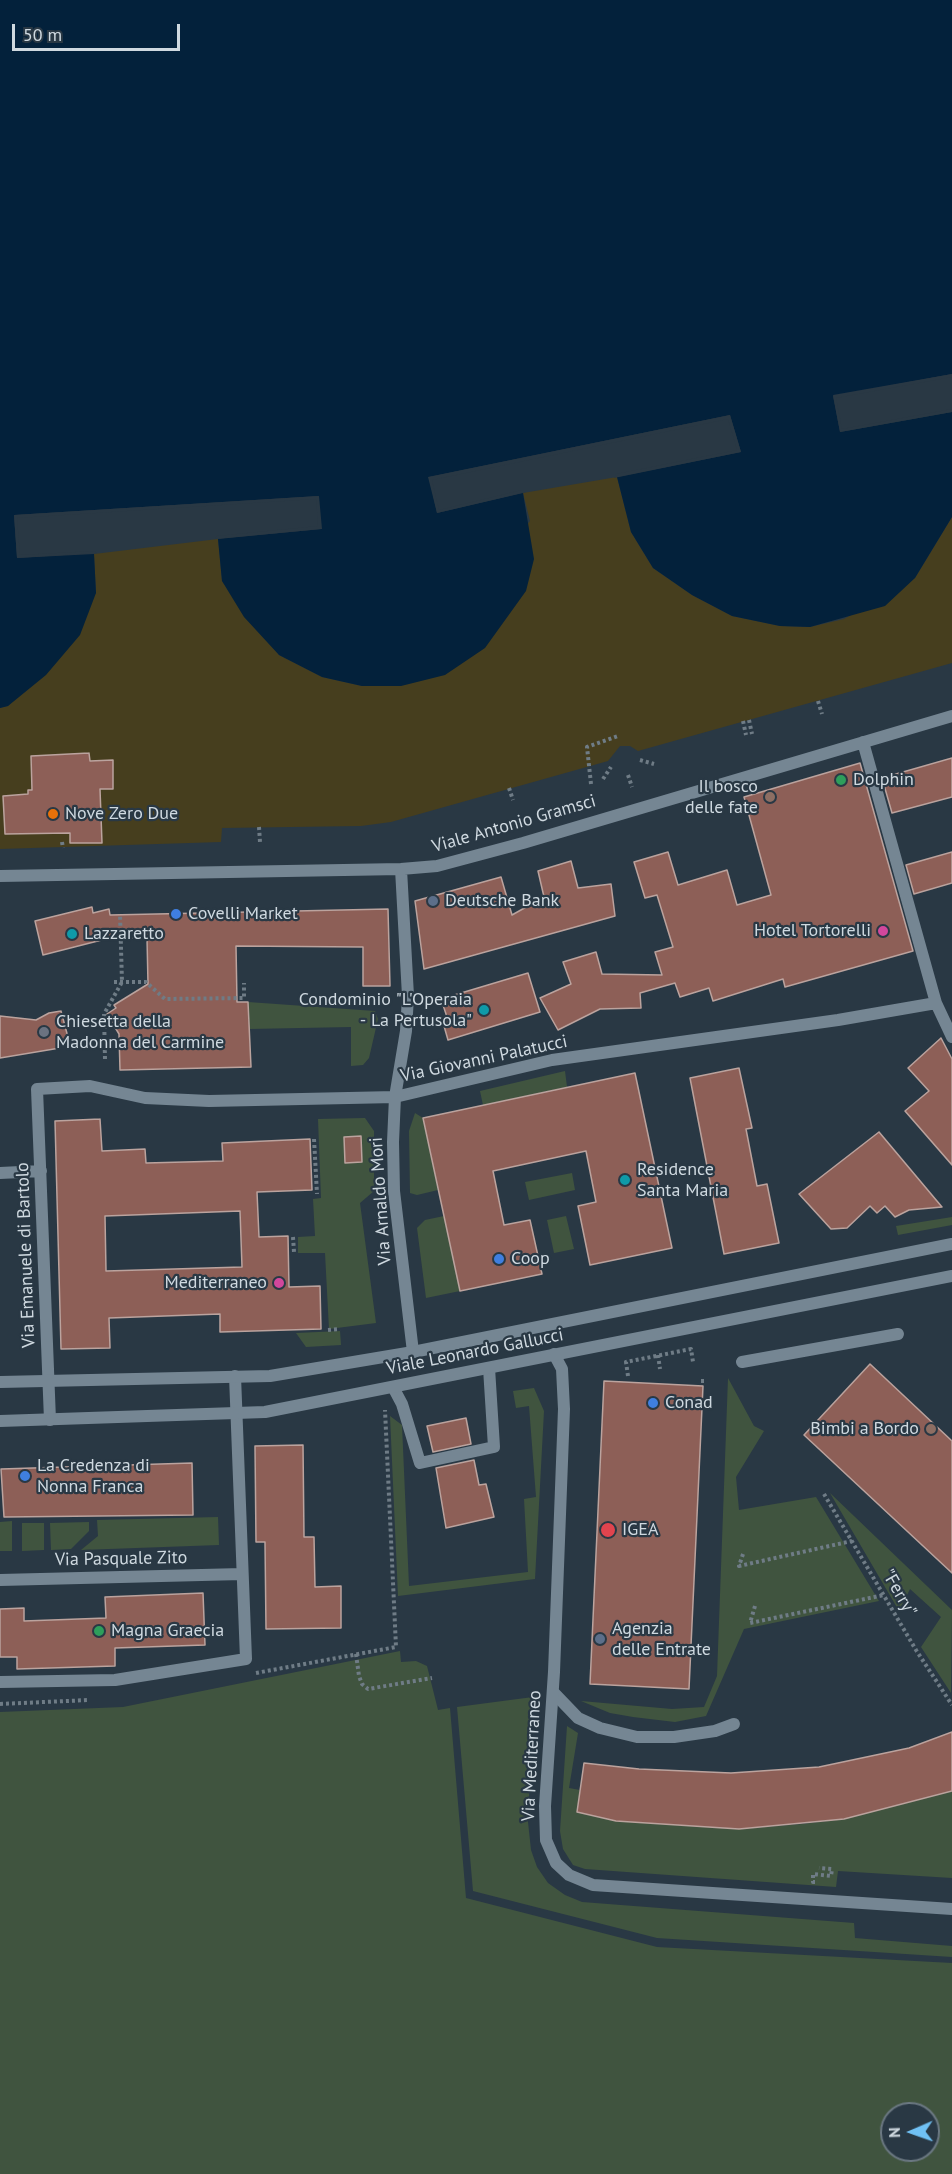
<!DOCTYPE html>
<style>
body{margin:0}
#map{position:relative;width:952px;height:2174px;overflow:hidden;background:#293844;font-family:"PT Sans",sans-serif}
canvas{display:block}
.north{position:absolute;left:880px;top:2102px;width:60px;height:60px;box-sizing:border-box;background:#293844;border:2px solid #6b7882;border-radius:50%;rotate:268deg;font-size:16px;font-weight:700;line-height:24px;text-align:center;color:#cfd9e0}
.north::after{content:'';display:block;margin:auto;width:21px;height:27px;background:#70c1f4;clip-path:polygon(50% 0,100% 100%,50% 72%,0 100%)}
.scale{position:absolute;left:12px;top:24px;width:168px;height:27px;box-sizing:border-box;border:3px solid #cfd9e0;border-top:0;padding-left:8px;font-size:18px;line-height:21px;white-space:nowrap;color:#cfd9e0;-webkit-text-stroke:4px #293844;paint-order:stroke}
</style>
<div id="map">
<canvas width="952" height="2174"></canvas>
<div class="north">N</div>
<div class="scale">50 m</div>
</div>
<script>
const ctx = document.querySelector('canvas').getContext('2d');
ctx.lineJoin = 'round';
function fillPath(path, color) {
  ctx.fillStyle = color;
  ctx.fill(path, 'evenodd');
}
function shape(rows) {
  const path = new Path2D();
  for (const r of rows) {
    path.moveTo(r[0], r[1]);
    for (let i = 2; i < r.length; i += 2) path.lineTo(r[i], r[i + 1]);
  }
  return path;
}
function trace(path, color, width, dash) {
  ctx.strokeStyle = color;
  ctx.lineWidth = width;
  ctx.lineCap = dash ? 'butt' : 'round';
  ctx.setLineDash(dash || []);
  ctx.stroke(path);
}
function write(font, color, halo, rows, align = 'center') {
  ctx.font = font + ' "PT Sans",sans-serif';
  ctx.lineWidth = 4.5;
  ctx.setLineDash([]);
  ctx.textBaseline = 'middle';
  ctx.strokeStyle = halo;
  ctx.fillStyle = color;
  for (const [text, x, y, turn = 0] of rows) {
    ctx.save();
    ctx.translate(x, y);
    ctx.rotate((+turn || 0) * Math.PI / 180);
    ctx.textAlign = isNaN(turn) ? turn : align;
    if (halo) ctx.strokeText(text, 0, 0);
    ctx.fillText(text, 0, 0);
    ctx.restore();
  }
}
const green = shape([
 [248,1002,375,1011,378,1019,369,1058,363,1065,351,1066,351,1027,249,1029],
 [565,1071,567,1087,483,1105,480,1091],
 [415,1113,423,1118,438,1190,417,1195,410,1193,409,1131],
 [365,1118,374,1131,374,1191,360,1203,376,1323,329,1329,325,1253,298,1253,298,1237,315,1236,313,1199,321,1198,318,1119],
 [572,1173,575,1190,529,1200,525,1182],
 [444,1216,460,1291,426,1298,417,1228,425,1220],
 [566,1216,574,1249,554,1253,547,1220],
 [952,1217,952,1225,898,1235,896,1226],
 [340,1331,341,1345,306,1347,296,1333],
 [728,1378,754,1426,764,1431,736,1477,739,1510,816,1497,879,1601,744,1629,706,1716,675,1722,633,1717,610,1713,581,1701,672,1709,704,1707,717,1676],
 [534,1388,544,1411,535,1579,398,1596,390,1416,402,1425,409,1586,528,1572,524,1499,536,1497,529,1406,516,1408,513,1391],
 [830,1493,952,1610,951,1693,921,1647,941,1617,910,1589,899,1611],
 [218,1517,219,1545,81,1550,98,1536,97,1520],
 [12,1521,12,1551,0,1551,0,1522],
 [89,1522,89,1531,71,1549,51,1550,50,1523],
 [22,1523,44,1523,44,1550,22,1551],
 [400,1651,401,1662,416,1661,427,1666,438,1710,450,1708,466,1898,657,1947,952,1963,952,2174,0,2174,0,1712,123,1707],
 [892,2114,928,2114,928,2150,892,2150],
 [533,1697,528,1822,531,1850,537,1867,548,1883,565,1895,582,1902,854,1923,855,1938,952,1946,952,1957,657,1938,473,1891,457,1707],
 [567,1726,578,1733,569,1788,580,1790,577,1812,616,1821,739,1829,802,1824,844,1819,952,1791,952,1878,838,1871,836,1887,585,1869,573,1865,563,1849,560,1831]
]);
const sand = shape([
 [617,477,631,532,653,568,692,595,732,616,780,626,810,627,844,619,915,578,952,517,952,663,638,751,630,746,620,746,608,761,391,822,361,826,222,828,221,842,0,849,0,708,8,706,96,593,94,554,218,539,222,581,279,655,322,677,362,686,401,686,530,521,523,493]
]);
const water = shape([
 [0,0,952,0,952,374,833,396,840,432,952,412,952,517,915,578,885,606,810,627,780,626,732,616,692,595,653,568,631,532,617,477,741,452,730,415,429,477,437,513,523,493,534,559,526,591,485,648,445,675,401,686,362,686,322,677,279,655,244,617,222,581,218,539,321,529,318,496,14,515,17,558,94,554,96,593,80,635,46,675,8,706,0,708]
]);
const pier = shape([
 [952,374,952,377,836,398,842,429,952,409,952,412,840,432,833,395],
 [730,415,741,452,614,478,616,474,737,450,728,419,432,480,439,510,522,490,526,492,437,513,428,477],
 [319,496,322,529,215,539,217,536,318,526,316,499,17,518,20,555,94,551,97,553,17,558,14,515]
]);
const building = shape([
 [89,753,90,761,113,760,113,789,100,789,102,843,70,843,70,833,5,834,3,796,28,794,28,790,32,790,31,756,89,753],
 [952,758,952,797,892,813,882,778,952,758],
 [860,763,913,951,785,987,783,979,713,1001,709,988,680,997,675,983,640,993,641,1008,600,1009,558,1030,540,998,571,984,563,962,596,952,602,974,662,975,655,952,673,947,657,895,645,898,634,862,668,852,678,885,727,870,737,905,771,895,744,797,860,763],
 [952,852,952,883,914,894,906,865,952,852],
 [571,861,578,888,611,884,615,916,424,969,415,901,501,877,512,915,544,897,538,871,571,861],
 [92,907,93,913,109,909,110,915,388,909,390,986,363,986,363,947,236,946,237,1002,248,1002,251,1067,120,1070,119,1034,107,1014,116,1008,114,1005,148,984,147,938,133,938,133,932,43,955,35,921,92,907],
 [528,973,540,1012,448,1040,442,1019,447,1017,441,999,528,973],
 [61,1011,69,1041,60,1044,60,1048,0,1058,0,1016,36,1020,49,1013,61,1011],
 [941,1038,952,1059,952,1165,905,1111,929,1091,908,1068,941,1038],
 [739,1068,752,1128,746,1129,757,1186,767,1184,779,1243,724,1254,690,1078,739,1068],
 [635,1073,672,1248,590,1265,578,1206,596,1202,586,1151,493,1171,504,1225,530,1220,542,1274,460,1291,423,1118,635,1073],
 [100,1119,102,1151,145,1149,146,1163,223,1161,222,1143,310,1139,312,1190,257,1192,259,1237,288,1236,289,1287,320,1286,321,1329,220,1332,220,1314,109,1318,110,1348,61,1349,55,1121,100,1119],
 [240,1211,242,1267,106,1271,105,1216,240,1211],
 [879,1132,942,1207,909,1210,895,1217,885,1206,877,1213,870,1206,847,1228,831,1229,799,1194,879,1132],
 [361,1136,362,1162,345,1163,344,1137,361,1136],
 [870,1364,952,1441,952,1573,804,1435,870,1364],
 [604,1381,703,1386,689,1689,590,1684,604,1381],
 [466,1418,471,1444,433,1452,427,1426,466,1418],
 [303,1445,304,1537,314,1537,315,1587,341,1586,341,1628,266,1629,265,1542,256,1542,255,1446,303,1445],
 [474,1460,479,1485,486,1484,494,1517,446,1528,436,1468,474,1460],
 [192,1463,193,1515,4,1517,1,1469,192,1463],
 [203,1593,205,1645,115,1648,115,1666,17,1669,17,1657,0,1657,0,1609,24,1608,24,1621,106,1618,105,1597,203,1593],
 [952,1732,952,1791,844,1819,739,1829,616,1821,577,1812,584,1763,639,1769,731,1773,819,1767,909,1748,952,1732]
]);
const path = shape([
 [818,701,822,714],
 [749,720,752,734],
 [743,721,746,735],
 [640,760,654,764],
 [628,775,632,787],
 [603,779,611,767],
 [591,784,587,747,618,736],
 [509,788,513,800],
 [259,827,260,842],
 [62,842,63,848],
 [114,982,146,982,165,999,244,998,244,983],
 [105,1059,104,1014,122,982,120,914],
 [314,1139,317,1194],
 [293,1237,294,1252],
 [328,1330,340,1329],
 [658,1355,660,1369],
 [628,1376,626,1362,691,1349,693,1362],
 [701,1381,706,1381],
 [824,1494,916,1650,952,1705],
 [743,1554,739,1566,852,1541],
 [755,1606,750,1623,884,1595],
 [356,1654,359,1676,362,1684,368,1689,432,1678],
 [256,1673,396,1647,385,1410],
 [0,1704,89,1700],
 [815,1882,813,1882,813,1874,831,1876,832,1869,819,1868]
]);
const service = shape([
 [742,1362,898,1334],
 [393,1387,402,1404,420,1463,494,1447,489,1368],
 [553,1692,578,1718,600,1728,637,1737,674,1737,715,1731,734,1724]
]);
const minor = shape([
 [863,742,936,1003,952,1037],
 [401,869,408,996,406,1031,395,1097,393,1142,394,1191,413,1352],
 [0,876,401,869,437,866,523,843,952,716],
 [0,1173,41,1171],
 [554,1354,562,1369,564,1409,554,1672,545,1806,546,1840,556,1863,569,1875,593,1885,952,1909],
 [50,1420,37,1089,90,1086,145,1098,209,1101,395,1097,552,1060,838,1020,936,1003],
 [0,1580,242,1574],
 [0,1682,115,1680,246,1659,235,1376]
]);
const tertiary = shape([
 [0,1382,270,1376,413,1352,952,1244],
 [0,1421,265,1412,952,1276]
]);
const markers = [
 [841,780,6,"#2e9e5b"],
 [770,797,6,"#8d6e63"],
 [53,814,6,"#e8710a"],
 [433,901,6,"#5c6f8a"],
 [176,914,6,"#3f7fe0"],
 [883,931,6,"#d1479c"],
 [72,934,6,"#0f9aa8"],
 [484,1010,6,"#0f9aa8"],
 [44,1032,6,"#6b7280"],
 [625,1180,6,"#0f9aa8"],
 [499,1259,6,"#3f7fe0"],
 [279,1283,6,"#d1479c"],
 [653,1403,6,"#3f7fe0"],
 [931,1429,6,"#8d6e63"],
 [25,1476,6,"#3f7fe0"],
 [608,1530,8,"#e0444e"],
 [99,1631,6,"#2e9e5b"],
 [600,1639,6,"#5c6f8a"]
];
const poiNames = [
 ["Dolphin",853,780],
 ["Il bosco",758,787,"right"],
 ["delle fate",758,808,"right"],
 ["Nove Zero Due",65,814],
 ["Deutsche Bank",445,901],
 ["Covelli Market",188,914],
 ["Hotel Tortorelli",871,931,"right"],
 ["Lazzaretto",84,934],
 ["Condominio \"L'Operaia",472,1000,"right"],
 ["- La Pertusola\"",472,1021,"right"],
 ["Chiesetta della",56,1022],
 ["Madonna del Carmine",56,1043],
 ["Residence",637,1170],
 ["Santa Maria",637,1191],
 ["Coop",511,1259],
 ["Mediterraneo",267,1283,"right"],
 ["Conad",665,1403],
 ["Bimbi a Bordo",919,1429,"right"],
 ["La Credenza di",37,1466],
 ["Nonna Franca",37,1487],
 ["IGEA",622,1530],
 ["Agenzia",612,1629],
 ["delle Entrate",612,1650],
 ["Magna Graecia",111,1631]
];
const streetNames = [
 ["Viale Antonio Gramsci",514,824,-16],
 ["Via Giovanni Palatucci",484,1059,-12],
 ["Via Arnaldo Mori",381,1201,-94],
 ["Via Emanuele di Bartolo",26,1255,-92],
 ["Viale Leonardo Gallucci",475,1352,-11],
 ["Via Pasquale Zito",121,1559,-1],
 ["\"Ferry\"",899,1593,60],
 ["Via Mediterraneo",532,1756,-87]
];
fillPath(green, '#40543f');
fillPath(sand, '#463e1e');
fillPath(water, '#03213b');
fillPath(pier, '#293844');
fillPath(building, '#8d5f57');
trace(building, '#bba39e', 1.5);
trace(path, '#6f7c86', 4, [3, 3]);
trace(service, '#758693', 12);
trace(minor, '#758693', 12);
trace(tertiary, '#758693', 12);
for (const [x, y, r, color] of markers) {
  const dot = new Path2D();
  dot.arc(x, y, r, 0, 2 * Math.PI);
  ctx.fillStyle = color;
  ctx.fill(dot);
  trace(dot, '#293844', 2);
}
write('18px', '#cfd9e0', '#293844', poiNames, 'left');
write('18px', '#cfd9e0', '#293844', streetNames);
</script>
